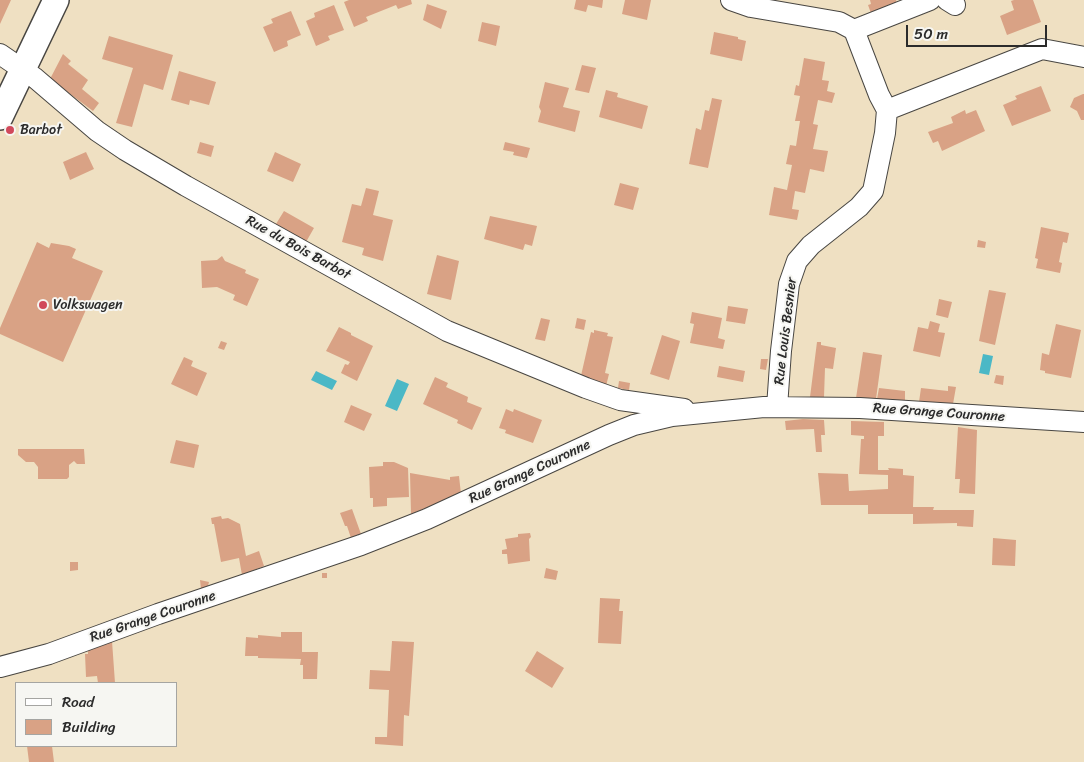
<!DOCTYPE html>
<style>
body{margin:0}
#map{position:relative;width:1084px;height:762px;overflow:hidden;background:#efe0c2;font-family:Sriracha,sans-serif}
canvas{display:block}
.legend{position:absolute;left:15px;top:682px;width:162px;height:65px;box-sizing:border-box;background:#f6f6f2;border:1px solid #a5a5a2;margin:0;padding:6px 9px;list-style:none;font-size:15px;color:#2b2b2b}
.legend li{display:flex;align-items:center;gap:10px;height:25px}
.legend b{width:25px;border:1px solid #a5a5a2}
.scale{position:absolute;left:906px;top:25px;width:141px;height:22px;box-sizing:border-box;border:2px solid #2b2b2b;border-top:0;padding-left:6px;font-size:15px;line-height:18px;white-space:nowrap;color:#2b2b2b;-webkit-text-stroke:4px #f6f6f2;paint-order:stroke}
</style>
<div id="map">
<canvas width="1084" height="762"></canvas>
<ul class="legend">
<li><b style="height:6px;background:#fff"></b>Road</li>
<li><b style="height:14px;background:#d9a285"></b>Building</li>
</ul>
<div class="scale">50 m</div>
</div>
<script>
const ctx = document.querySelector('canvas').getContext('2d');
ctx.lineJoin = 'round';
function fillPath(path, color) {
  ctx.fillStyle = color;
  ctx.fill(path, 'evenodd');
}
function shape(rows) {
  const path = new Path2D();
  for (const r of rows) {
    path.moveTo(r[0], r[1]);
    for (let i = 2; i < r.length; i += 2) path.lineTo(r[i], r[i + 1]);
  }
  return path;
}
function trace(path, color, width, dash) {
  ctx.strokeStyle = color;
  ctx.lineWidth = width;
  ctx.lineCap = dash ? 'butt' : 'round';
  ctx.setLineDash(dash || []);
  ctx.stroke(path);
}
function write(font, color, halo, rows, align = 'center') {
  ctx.font = font + ' Sriracha,sans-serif';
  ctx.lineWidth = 4;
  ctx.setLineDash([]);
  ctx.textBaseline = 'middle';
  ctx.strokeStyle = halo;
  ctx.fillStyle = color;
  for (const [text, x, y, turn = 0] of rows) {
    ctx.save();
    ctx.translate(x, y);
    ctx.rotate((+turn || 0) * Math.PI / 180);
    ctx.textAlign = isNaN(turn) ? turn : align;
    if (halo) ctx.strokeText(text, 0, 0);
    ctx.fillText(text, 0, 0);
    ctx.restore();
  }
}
const water = shape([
 [983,354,993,356,989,375,979,373],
 [316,371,337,381,332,390,311,380],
 [397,379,409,384,397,411,385,406]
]);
const building = shape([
 [0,0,11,0,0,24],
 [349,0,411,0,412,4,398,9,396,5,366,17,368,21,354,27,344,2],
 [576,0,603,0,602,8,588,5,586,12,574,9],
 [625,0,651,0,647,20,622,14],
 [870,0,896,0,898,6,872,16,868,5,871,4],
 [1014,0,1033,0,1041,22,1007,35,1000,16,1014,10,1011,1],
 [427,4,447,11,441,29,423,20],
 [334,5,344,30,328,36,330,40,316,46,306,21,315,17,314,13],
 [291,11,301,35,287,41,288,46,274,52,263,27,273,23,271,19],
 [482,22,500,26,496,46,478,41],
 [714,32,738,37,738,39,746,41,742,61,710,54],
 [109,36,173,55,163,90,144,84,132,127,116,123,133,68,102,59],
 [63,54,71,61,68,64,88,80,82,89,99,103,93,111,50,79],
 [804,58,825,62,822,80,829,81,827,91,835,93,832,103,818,100,813,124,818,125,813,149,828,151,824,172,810,169,805,193,795,191,792,209,799,210,797,220,769,215,774,187,787,190,792,165,786,164,790,145,796,146,800,121,795,121,800,96,794,95,796,85,799,86],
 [582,65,596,68,589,93,575,90],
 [179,71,216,82,209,105,190,100,189,105,171,100],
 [545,82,569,88,563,107,580,111,575,132,538,122,541,111,539,107],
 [1041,86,1051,111,1012,126,1003,105,1017,99,1015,96],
 [606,90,618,93,617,97,648,106,642,129,599,117],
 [1083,94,1084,94,1084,120,1081,120,1077,111,1070,107,1074,98],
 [712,98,722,100,708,168,689,164,696,128,701,130,705,110,709,111],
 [965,110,966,114,976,110,985,131,942,151,938,141,933,143,928,132,953,123,951,117],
 [200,142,214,146,211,157,197,153],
 [505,142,530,148,527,158,513,155,514,152,503,150],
 [86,152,94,169,70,180,63,162],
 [275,152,301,164,293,182,267,171],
 [620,183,639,188,633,210,614,205],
 [366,188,379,191,373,215,393,220,383,261,362,255,364,248,342,242,352,204,361,206],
 [284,211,314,228,306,242,276,224],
 [490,216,537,226,532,246,525,244,523,250,484,239],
 [1041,227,1069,233,1067,243,1063,242,1059,262,1062,263,1060,273,1036,268,1038,259,1035,258],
 [978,240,986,242,985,248,977,247],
 [37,242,49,248,51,243,69,246,76,249,72,258,103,271,63,362,0,334,0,328],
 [437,255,459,261,451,300,427,294],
 [222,256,225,261,246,270,245,273,259,279,247,306,233,300,235,295,217,287,202,288,201,261,217,260],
 [989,290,1006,293,995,345,979,341],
 [939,299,952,302,948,318,936,315],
 [728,306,748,309,745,324,726,321],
 [692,312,722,318,718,338,725,340,723,349,690,343,694,324,690,323],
 [541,318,550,320,545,341,535,339],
 [577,318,586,320,584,330,575,328],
 [930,321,940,324,938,332,945,333,940,357,913,351,918,327,928,329],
 [1056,324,1081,330,1071,378,1045,373,1045,371,1040,370,1042,353,1049,355],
 [339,327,351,333,351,335,373,346,357,381,341,373,345,364,348,365,350,362,326,351],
 [594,330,608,333,607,336,613,337,605,373,609,374,606,386,580,380,591,332,594,333],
 [662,335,680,341,669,380,650,374],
 [221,341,227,343,224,350,218,348],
 [817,342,821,342,821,345,836,348,833,369,825,368,824,397,810,397],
 [863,352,882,355,876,399,856,398],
 [184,357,193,361,191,366,207,373,197,396,171,384],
 [761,359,768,359,766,370,760,369],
 [719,366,745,371,743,382,717,377],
 [996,375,1004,376,1003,385,994,383],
 [435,377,448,383,446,387,468,397,467,402,482,408,472,430,457,423,458,420,423,404],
 [619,381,630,383,629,390,618,388],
 [948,386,956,387,953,404,919,402,921,388,948,391],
 [879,388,905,391,905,401,877,399],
 [351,405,372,414,364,431,344,422],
 [506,409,513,412,514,409,542,420,533,443,505,433,506,430,499,428],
 [803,419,824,420,825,435,821,435,822,452,816,452,814,429,786,430,785,421],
 [851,421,884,422,884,436,878,436,878,470,889,470,888,468,903,469,903,475,914,476,913,507,934,507,933,510,974,510,973,527,957,526,957,523,913,524,913,514,868,514,868,505,821,505,818,473,848,474,849,491,888,489,888,475,859,474,861,439,864,439,864,436,851,435],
 [958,427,977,430,975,494,959,493,960,479,955,479],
 [176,440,199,445,194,468,170,463],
 [18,449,84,449,85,464,77,464,74,461,69,465,69,477,67,479,38,479,38,467,34,462,26,462,18,455],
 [383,462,394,462,408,468,409,497,387,498,387,506,373,507,373,498,370,498,369,467,383,466],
 [410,473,450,480,450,477,459,476,461,494,411,514],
 [352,509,361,534,351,538,347,526,345,526,340,513],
 [221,516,222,519,228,518,240,524,246,556,259,551,264,566,242,575,239,558,221,562,214,524,212,524,211,518],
 [530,533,531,537,529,539,530,561,508,564,507,554,502,554,502,550,507,549,505,539,518,537,518,534],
 [993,538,1016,540,1015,566,992,565],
 [70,562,78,562,78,570,70,571],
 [546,568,558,571,556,580,544,578],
 [322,573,327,573,327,578,322,578],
 [200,580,209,582,208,586,201,589],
 [600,598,620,599,619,611,623,611,621,644,598,643],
 [281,632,302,632,302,652,318,652,317,679,303,679,303,665,300,665,301,659,258,658,258,656,245,656,246,637,258,638,258,635,281,637],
 [112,641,115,683,98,683,97,676,86,677,85,654,88,654,88,649],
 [392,641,414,642,409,716,404,715,403,746,375,744,375,737,387,737,389,690,369,689,370,670,390,671],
 [537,651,564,668,552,688,525,671],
 [27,746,52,746,54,762,29,762]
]);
const minor = shape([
 [731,0,751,7,839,22,854,30,879,95,887,110,885,133,873,191,859,207,811,245,797,261,789,284,781,351,777,407],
 [947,0,955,5],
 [854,30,930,0],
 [0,54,35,78,97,131,125,150,186,186,447,331,586,388,620,400,684,409],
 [887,110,1042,49,1084,57],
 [0,667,49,654,158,614,361,545,427,519,609,435,634,425,672,416,764,407,860,408,1084,422]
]);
const tertiary = shape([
 [0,117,56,0]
]);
const markers = [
 [10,130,5,"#d1495b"],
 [43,305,5,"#d1495b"]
];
const poiNames = [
 ["Barbot",20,130],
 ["Volkswagen",53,305]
];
const streetNames = [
 ["Rue du Bois Barbot",298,248,29],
 ["Rue Louis Besnier",786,331,-83],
 ["Rue Grange Couronne",939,413,4],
 ["Rue Grange Couronne",530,472,-25],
 ["Rue Grange Couronne",153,617,-19]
];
fillPath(water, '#4bb8c6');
fillPath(building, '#d9a285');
trace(minor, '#484642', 22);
trace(tertiary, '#484642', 28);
trace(minor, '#fff', 20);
trace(tertiary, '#fff', 25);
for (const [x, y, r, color] of markers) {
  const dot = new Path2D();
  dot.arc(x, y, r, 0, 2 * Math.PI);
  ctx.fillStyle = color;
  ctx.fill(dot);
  trace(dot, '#f6f6f2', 2);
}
write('14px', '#2b2b2b', '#f6f6f2', poiNames, 'left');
write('14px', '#2b2b2b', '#f6f6f2', streetNames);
</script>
